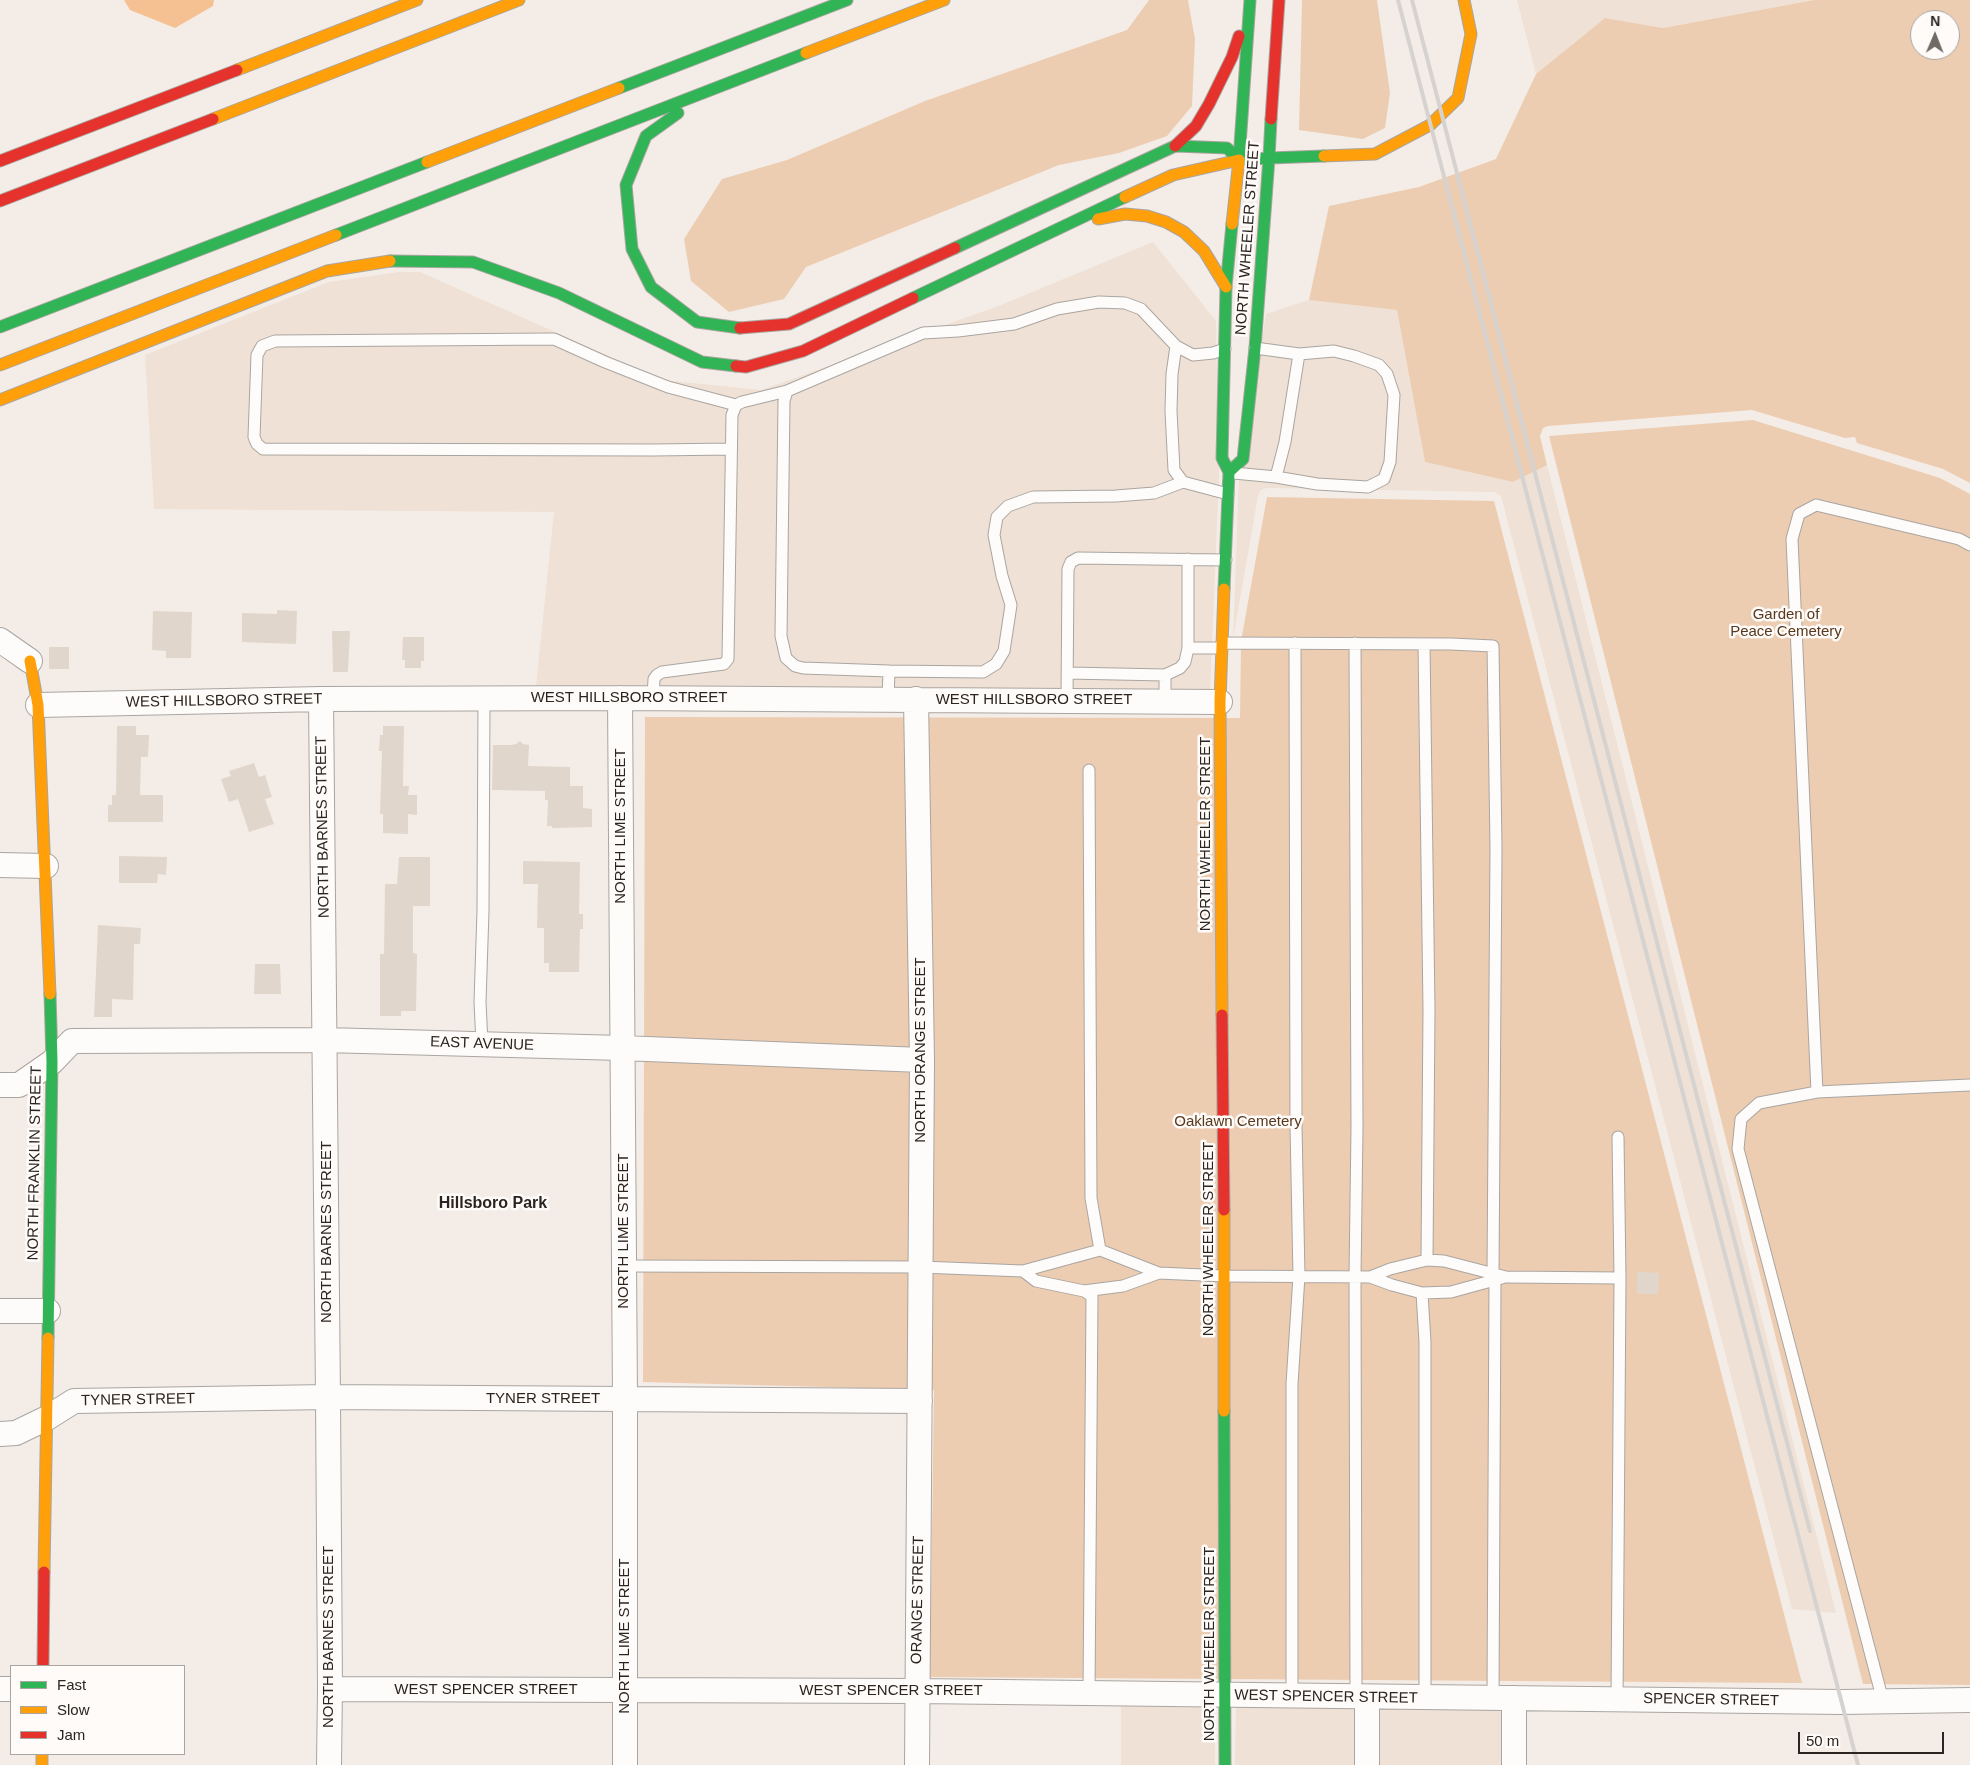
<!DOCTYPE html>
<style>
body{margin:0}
#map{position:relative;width:1970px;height:1765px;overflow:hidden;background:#f4ede7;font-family:Helvetica,sans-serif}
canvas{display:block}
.legend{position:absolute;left:10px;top:1665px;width:175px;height:90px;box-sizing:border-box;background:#fefbf9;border:1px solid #a9a5a3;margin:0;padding:6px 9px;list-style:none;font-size:15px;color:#2a2521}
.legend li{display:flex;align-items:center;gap:10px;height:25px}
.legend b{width:25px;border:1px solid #a9a5a3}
.north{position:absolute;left:1910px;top:10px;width:50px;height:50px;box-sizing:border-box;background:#fefbf9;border:1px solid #a9a5a3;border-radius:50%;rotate:1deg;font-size:14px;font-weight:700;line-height:20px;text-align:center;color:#2a2521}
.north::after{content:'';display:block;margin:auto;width:18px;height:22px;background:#716b66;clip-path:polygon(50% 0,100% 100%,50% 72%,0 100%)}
.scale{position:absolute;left:1798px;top:1732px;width:146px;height:22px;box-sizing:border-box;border:2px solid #2a2521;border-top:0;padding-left:6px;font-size:15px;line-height:18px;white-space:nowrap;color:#2a2521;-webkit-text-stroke:4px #fefbf9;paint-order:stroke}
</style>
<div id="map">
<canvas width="1970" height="1765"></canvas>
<ul class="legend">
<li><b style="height:6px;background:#30b455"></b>Fast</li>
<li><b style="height:6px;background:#ff9f0a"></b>Slow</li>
<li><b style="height:6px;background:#e5322d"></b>Jam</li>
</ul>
<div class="north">N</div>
<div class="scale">50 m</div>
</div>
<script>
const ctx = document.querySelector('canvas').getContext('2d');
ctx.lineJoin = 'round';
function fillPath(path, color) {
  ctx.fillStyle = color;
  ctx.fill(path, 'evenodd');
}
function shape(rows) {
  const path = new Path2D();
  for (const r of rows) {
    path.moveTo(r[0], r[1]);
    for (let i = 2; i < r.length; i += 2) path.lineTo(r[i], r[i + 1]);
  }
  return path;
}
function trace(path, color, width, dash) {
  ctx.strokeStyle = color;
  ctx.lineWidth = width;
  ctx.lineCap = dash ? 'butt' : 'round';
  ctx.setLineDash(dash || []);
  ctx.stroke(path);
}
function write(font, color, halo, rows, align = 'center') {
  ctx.font = font + ' Helvetica,sans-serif';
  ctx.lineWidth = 5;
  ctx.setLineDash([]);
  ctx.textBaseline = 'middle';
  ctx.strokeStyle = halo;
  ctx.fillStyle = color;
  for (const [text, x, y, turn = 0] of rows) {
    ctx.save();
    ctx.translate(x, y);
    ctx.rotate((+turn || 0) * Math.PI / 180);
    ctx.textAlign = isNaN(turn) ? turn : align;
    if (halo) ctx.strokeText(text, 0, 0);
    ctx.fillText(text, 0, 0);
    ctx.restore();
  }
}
const built = shape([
 [1517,0,1814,0,1663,28,1605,18,1536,74],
 [1153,242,1216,321,1219,477,1210,690,536,686,554,512,154,509,145,355,329,282,399,272,420,272,663,380,761,390,996,307],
 [1309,300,1397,310,1425,462,1513,482,1547,465,1836,1613,1792,1609,1501,496,1494,492,1267,488,1261,490,1258,496,1233,639,1239,479,1266,314],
 [1121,1706,1215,1707,1215,1765,1121,1765],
 [1236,1707,1357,1708,1357,1765,1235,1765],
 [1377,1708,1504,1710,1504,1765,1377,1765]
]);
const green = shape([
 [1149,0,1188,0,1195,39,1192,106,1167,136,1119,153,1059,165,806,267,784,299,729,312,691,281,684,239,722,179,787,160,925,101,1127,30],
 [1302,0,1377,0,1390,93,1385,128,1363,139,1299,130],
 [1814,0,1970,0,1970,483,1943,469,1857,443,1855,437,1845,438,1752,410,1548,426,1543,428,1540,436,1547,465,1513,482,1425,462,1397,310,1309,300,1329,206,1419,187,1496,159,1536,74,1605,18,1663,28],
 [1920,20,1950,20,1950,50,1920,50],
 [1753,420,1940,478,1970,494,1970,1685,1863,1684,1549,436],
 [1267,497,1494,501,1802,1683,930,1677,934,1390,643,1382,645,717,1240,718,1241,641]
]);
const water = shape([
 [124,0,214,0,213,6,175,28,130,10]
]);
const building = shape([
 [277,610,297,611,296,644,242,642,242,613,277,614],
 [153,611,192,612,191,658,166,658,166,651,152,650],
 [332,631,350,631,348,672,333,672],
 [403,637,424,637,424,661,421,661,421,668,405,668,405,660,402,660],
 [49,647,69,647,69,669,49,669],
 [117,726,136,726,136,735,149,735,148,757,141,757,140,795,163,795,163,822,108,822,108,805,112,805,112,795,116,795],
 [383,726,404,726,403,786,409,786,408,795,417,795,417,815,408,814,408,834,383,833,383,814,380,814,382,751,379,751,380,735,383,735],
 [520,741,523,744,529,745,528,766,570,767,570,786,583,786,583,808,592,809,592,827,552,828,552,826,547,826,548,800,545,800,545,791,492,790,493,745,511,745,516,744],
 [254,763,259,777,265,775,272,797,265,799,274,824,249,832,238,799,229,802,221,779,231,776,229,771],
 [119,856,167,857,166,875,158,874,157,883,119,883],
 [399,857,430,857,430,906,413,906,413,953,417,954,416,1011,401,1011,401,1016,380,1016,380,954,384,954,385,884,397,884],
 [523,861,580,862,579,914,583,914,583,929,580,929,579,972,549,972,549,963,544,963,544,928,537,928,538,884,523,884],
 [98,925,141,928,140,944,134,944,133,1000,112,999,112,1017,94,1017],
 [255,964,280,964,281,994,254,994],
 [1637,1272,1659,1273,1658,1294,1637,1294]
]);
const lane = shape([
 [1176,346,1172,374,1171,411,1174,470,1183,482,1228,494],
 [1255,348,1299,354,1334,351,1354,356,1379,365,1387,374,1394,395,1390,462,1384,479,1368,487,1317,484,1276,477],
 [730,449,653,450,263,449,257,444,254,437,257,355,262,346,275,341,554,339,605,362,668,387,736,405],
 [1234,473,1276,477,1285,442,1299,354],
 [1970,545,1959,539,1816,505,1799,514,1792,539,1817,1092,1970,1085],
 [1222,643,1451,644,1493,646,1496,848,1493,1273],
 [1355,643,1357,1128,1355,1277,1356,1697],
 [1424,644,1429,1009,1427,1260],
 [1188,648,1188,559],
 [889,671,983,672,996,664,1004,651,1011,605,1002,576,994,535,997,517,1008,506,1033,497,1116,496,1154,493,1183,482],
 [1068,673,1165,675,1165,701],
 [1165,675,1180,668,1185,662,1188,648,1222,648],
 [653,698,654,679,657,675,662,672,724,664,728,659,732,415,736,405,742,402,787,391],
 [888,699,889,671,803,668,795,666,786,658,781,636,784,401,787,391,923,333,958,331,1014,324,1057,309,1099,302,1125,303,1141,309,1176,346,1193,355,1213,353,1225,349],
 [1067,700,1068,569,1071,562,1078,558,1226,560],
 [1089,770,1091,1198,1100,1250],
 [482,1044,480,1002,483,911,484,698],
 [1817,1092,1759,1103,1741,1119,1738,1149,1883,1701],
 [624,1266,921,1267,1023,1271,1100,1250,1159,1273,1224,1276,1370,1277,1390,1269,1427,1260,1444,1261,1506,1277,1620,1278],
 [1023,1271,1036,1281,1084,1291,1123,1286,1159,1273],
 [1370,1277,1392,1285,1422,1293,1451,1292,1502,1278],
 [1084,1291,1092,1296,1089,1694],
 [1422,1293,1425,1342,1425,1698],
 [1292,1696,1292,1384,1299,1276,1296,1126,1295,643],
 [1493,1698,1495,1280],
 [1617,1700,1620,1278,1618,1137]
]);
const street = shape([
 [0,640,30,661],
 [620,698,625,1399,625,1765],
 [321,699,328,1397,330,1689,329,1765],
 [916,699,922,1060,917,1765],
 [38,705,321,699,620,698,1220,702],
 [0,865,46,866],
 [0,1085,19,1085,52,1062,72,1041,325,1040,622,1048,922,1060],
 [0,1311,48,1311],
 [0,1434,16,1433,47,1418,74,1401,328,1397,920,1401],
 [0,1689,11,1689],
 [330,1689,917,1691,1842,1702,1970,1700],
 [1367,1697,1367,1765],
 [1514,1698,1514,1765]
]);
const fast = shape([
 [1250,0,1239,160,1269,158,1271,119],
 [619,88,847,0],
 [678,113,646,136,626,185,632,249,651,287,697,322,740,328],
 [336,235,806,53],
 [955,248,1175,146,1227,148,1239,160],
 [390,261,473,262,559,293,702,362,736,366],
 [913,298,1125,197],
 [0,327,427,162],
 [1229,472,1243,459,1255,348,1269,158,1324,156],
 [1224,589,1229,472,1222,458,1226,287,1232,224],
 [48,1338,52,1062,50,994],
 [1224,1411,1225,1765]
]);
const slow = shape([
 [806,53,944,0],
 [237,70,417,0],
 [213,119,519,0],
 [1324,156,1375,154,1430,125,1458,98,1471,34,1464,0],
 [427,162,619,88],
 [1125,197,1173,175,1239,160],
 [1098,219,1125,214,1147,216,1166,222,1184,232,1204,251,1226,287],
 [1232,224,1239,160],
 [0,365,336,235],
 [0,400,327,271,390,261],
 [30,661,38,705,50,994],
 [1222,1015,1220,702,1224,589],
 [1224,1210,1224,1411],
 [44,1572,48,1338],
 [42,1754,42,1765]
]);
const jam = shape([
 [1271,119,1279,0],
 [1175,146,1196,126,1209,104,1232,57,1239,36],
 [0,161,237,70],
 [0,201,213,119],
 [740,328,789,324,955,248],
 [736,366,746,367,803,351,913,298],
 [1222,1015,1224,1210],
 [43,1666,44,1572]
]);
const rail = shape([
 [1398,0,1858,1765],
 [1412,0,1810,1531]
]);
const streetNames = [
 ["NORTH WHEELER STREET",1248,238,-86],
 ["WEST HILLSBORO STREET",629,698],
 ["WEST HILLSBORO STREET",1034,700],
 ["WEST HILLSBORO STREET",224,701,-1],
 ["NORTH LIME STREET",621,826,-90],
 ["NORTH BARNES STREET",323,827,-91],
 ["NORTH WHEELER STREET",1206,834,-90],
 ["EAST AVENUE",482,1044,2],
 ["NORTH ORANGE STREET",921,1050,-90],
 ["NORTH FRANKLIN STREET",35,1163,-89],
 ["NORTH LIME STREET",624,1231,-90],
 ["NORTH BARNES STREET",327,1232,-90],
 ["NORTH WHEELER STREET",1209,1239,-90],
 ["TYNER STREET",543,1399],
 ["TYNER STREET",138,1400,-1],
 ["ORANGE STREET",918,1600,-89],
 ["NORTH LIME STREET",625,1636,-90],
 ["NORTH BARNES STREET",329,1637,-90],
 ["NORTH WHEELER STREET",1210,1644,-90],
 ["WEST SPENCER STREET",486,1690],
 ["WEST SPENCER STREET",891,1691],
 ["WEST SPENCER STREET",1326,1697,1],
 ["SPENCER STREET",1711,1700,1]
];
const parkNames = [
 ["Garden of",1786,615],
 ["Peace Cemetery",1786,632],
 ["Oaklawn Cemetery",1238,1122]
];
const neighbourhoodNames = [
 ["Hillsboro Park",493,1204]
];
fillPath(built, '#efe1d5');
fillPath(green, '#eccdb2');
fillPath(water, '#f5c192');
fillPath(building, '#e0d6cc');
trace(lane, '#aaa5a0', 13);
trace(street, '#aaa5a0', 26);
trace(fast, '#aaa5a0', 13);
trace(slow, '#aaa5a0', 13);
trace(jam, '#aaa5a0', 13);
trace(lane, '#fdfcfb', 11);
trace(street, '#fdfcfb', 24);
trace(fast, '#30b455', 11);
trace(slow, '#ff9f0a', 11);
trace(jam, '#e5322d', 11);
trace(rail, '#d5d2d0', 4);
write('15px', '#2a2521', '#fefbf9', streetNames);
write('15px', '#57391e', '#fefbf9', parkNames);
write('bold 16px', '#2a2521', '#fefbf9', neighbourhoodNames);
</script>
